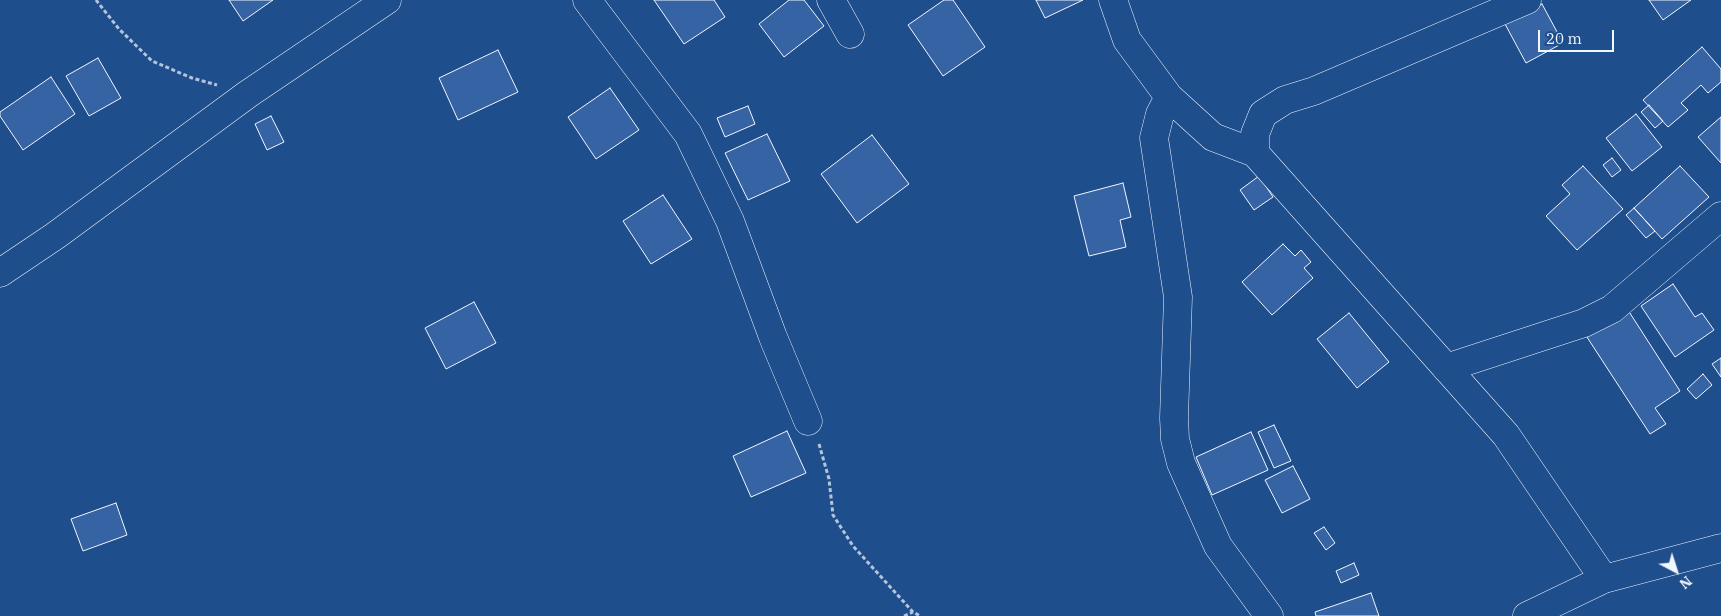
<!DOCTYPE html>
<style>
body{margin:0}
#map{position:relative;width:1721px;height:616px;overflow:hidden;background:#1f4e8c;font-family:"IBM Plex Serif",serif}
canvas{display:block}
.north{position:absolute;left:1651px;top:546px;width:50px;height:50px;-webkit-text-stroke:4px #1f4e8c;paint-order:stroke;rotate:140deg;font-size:14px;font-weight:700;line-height:20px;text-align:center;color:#f2f6ff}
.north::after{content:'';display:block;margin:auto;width:18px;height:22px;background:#f2f6ff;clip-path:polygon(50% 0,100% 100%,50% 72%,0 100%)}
.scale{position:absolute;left:1538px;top:30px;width:76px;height:22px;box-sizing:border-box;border:2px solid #f2f6ff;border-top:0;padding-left:6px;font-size:15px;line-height:18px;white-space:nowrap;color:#f2f6ff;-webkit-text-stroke:4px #1f4e8c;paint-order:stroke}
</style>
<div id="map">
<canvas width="1721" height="616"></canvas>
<div class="north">N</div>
<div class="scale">20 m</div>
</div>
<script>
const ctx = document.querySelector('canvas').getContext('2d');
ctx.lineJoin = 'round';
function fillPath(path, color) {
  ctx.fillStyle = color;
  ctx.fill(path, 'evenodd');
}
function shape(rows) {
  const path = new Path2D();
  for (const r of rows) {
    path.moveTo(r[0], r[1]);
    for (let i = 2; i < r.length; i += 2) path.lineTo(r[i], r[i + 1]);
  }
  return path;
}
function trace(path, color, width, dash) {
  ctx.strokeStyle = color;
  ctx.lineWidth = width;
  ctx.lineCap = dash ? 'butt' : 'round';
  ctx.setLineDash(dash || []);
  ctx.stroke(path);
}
const building = shape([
 [229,0,273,0,243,21,229,0],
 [654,0,714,0,725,17,684,44,654,0],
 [789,0,804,0,824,26,784,57,759,24,789,0],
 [944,0,953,0,985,47,943,76,908,25,944,0],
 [1036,0,1083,0,1045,18,1036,0],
 [1649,0,1691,0,1663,20,1649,0],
 [1542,4,1563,43,1526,63,1505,24,1542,4],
 [1702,47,1721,69,1721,82,1708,93,1701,85,1681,103,1688,110,1668,127,1643,100,1702,47],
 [498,50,518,92,458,120,439,78,498,50],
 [98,58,121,98,89,116,66,76,98,58],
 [51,77,75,114,23,150,0,116,0,112,51,77],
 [610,88,639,130,596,159,568,117,610,88],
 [1649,105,1663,121,1655,128,1641,112,1649,105],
 [748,106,755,124,725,137,717,118,748,106],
 [1636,114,1662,147,1632,171,1606,138,1636,114],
 [271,116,284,142,267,150,255,124,271,116],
 [1721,117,1721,163,1698,137,1721,117],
 [767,134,790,181,748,200,725,153,767,134],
 [872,135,909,184,857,223,821,174,872,135],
 [1612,158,1621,170,1612,177,1603,165,1612,158],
 [1583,166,1623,209,1577,250,1546,216,1570,194,1562,185,1583,166],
 [1680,166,1709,197,1662,239,1634,208,1680,166],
 [1259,176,1273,197,1254,210,1240,190,1259,176],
 [1123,183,1131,217,1120,220,1126,247,1089,256,1074,196,1123,183],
 [663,195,692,239,651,264,623,221,663,195],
 [1634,208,1655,231,1646,238,1626,215,1634,208],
 [1283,244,1295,256,1301,250,1311,262,1304,268,1313,278,1272,315,1242,282,1283,244],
 [1673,284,1695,317,1702,313,1714,330,1675,357,1641,306,1673,284],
 [474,302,496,343,446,369,425,328,474,302],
 [1626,307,1680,391,1655,408,1666,424,1650,434,1585,334,1626,307],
 [1349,313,1389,362,1357,388,1317,339,1349,313],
 [1721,358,1721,377,1712,364,1721,358],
 [1703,374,1712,385,1696,399,1687,389,1703,374],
 [1274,425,1291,461,1274,468,1258,432,1274,425],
 [787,431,806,473,751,497,733,456,787,431],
 [1251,432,1268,470,1212,495,1196,457,1251,432],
 [1293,466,1310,499,1282,513,1265,480,1293,466],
 [116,503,127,535,83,551,71,519,116,503],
 [1324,527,1335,543,1326,550,1314,533,1324,527],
 [1354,563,1359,575,1341,583,1336,571,1354,563],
 [1371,593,1379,616,1316,616,1315,612,1371,593]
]);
const path = shape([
 [96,0,119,29,152,61,192,78,217,85],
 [819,444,829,479,833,515,853,546,913,612,920,616],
 [904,616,913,612]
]);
const minor = shape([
 [587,0,688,134,730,221,773,337,808,421],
 [831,0,850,34],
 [1113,0,1127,40,1169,97,1213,137,1255,153,1506,435,1604,579],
 [1169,97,1160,114,1154,138,1178,297,1174,418,1175,439,1181,463,1218,546,1269,616],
 [1255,153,1255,134,1263,114,1285,100,1314,91,1527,0],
 [0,273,55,236,248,94,387,0],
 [1446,368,1584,323,1612,309,1721,216],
 [1527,616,1604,579,1721,548]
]);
fillPath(building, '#3563a3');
trace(building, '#f2f6ff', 1);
trace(minor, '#f2f6ff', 29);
trace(path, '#b3c4dc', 3, [4, 2.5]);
trace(minor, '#1f4e8c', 28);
</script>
